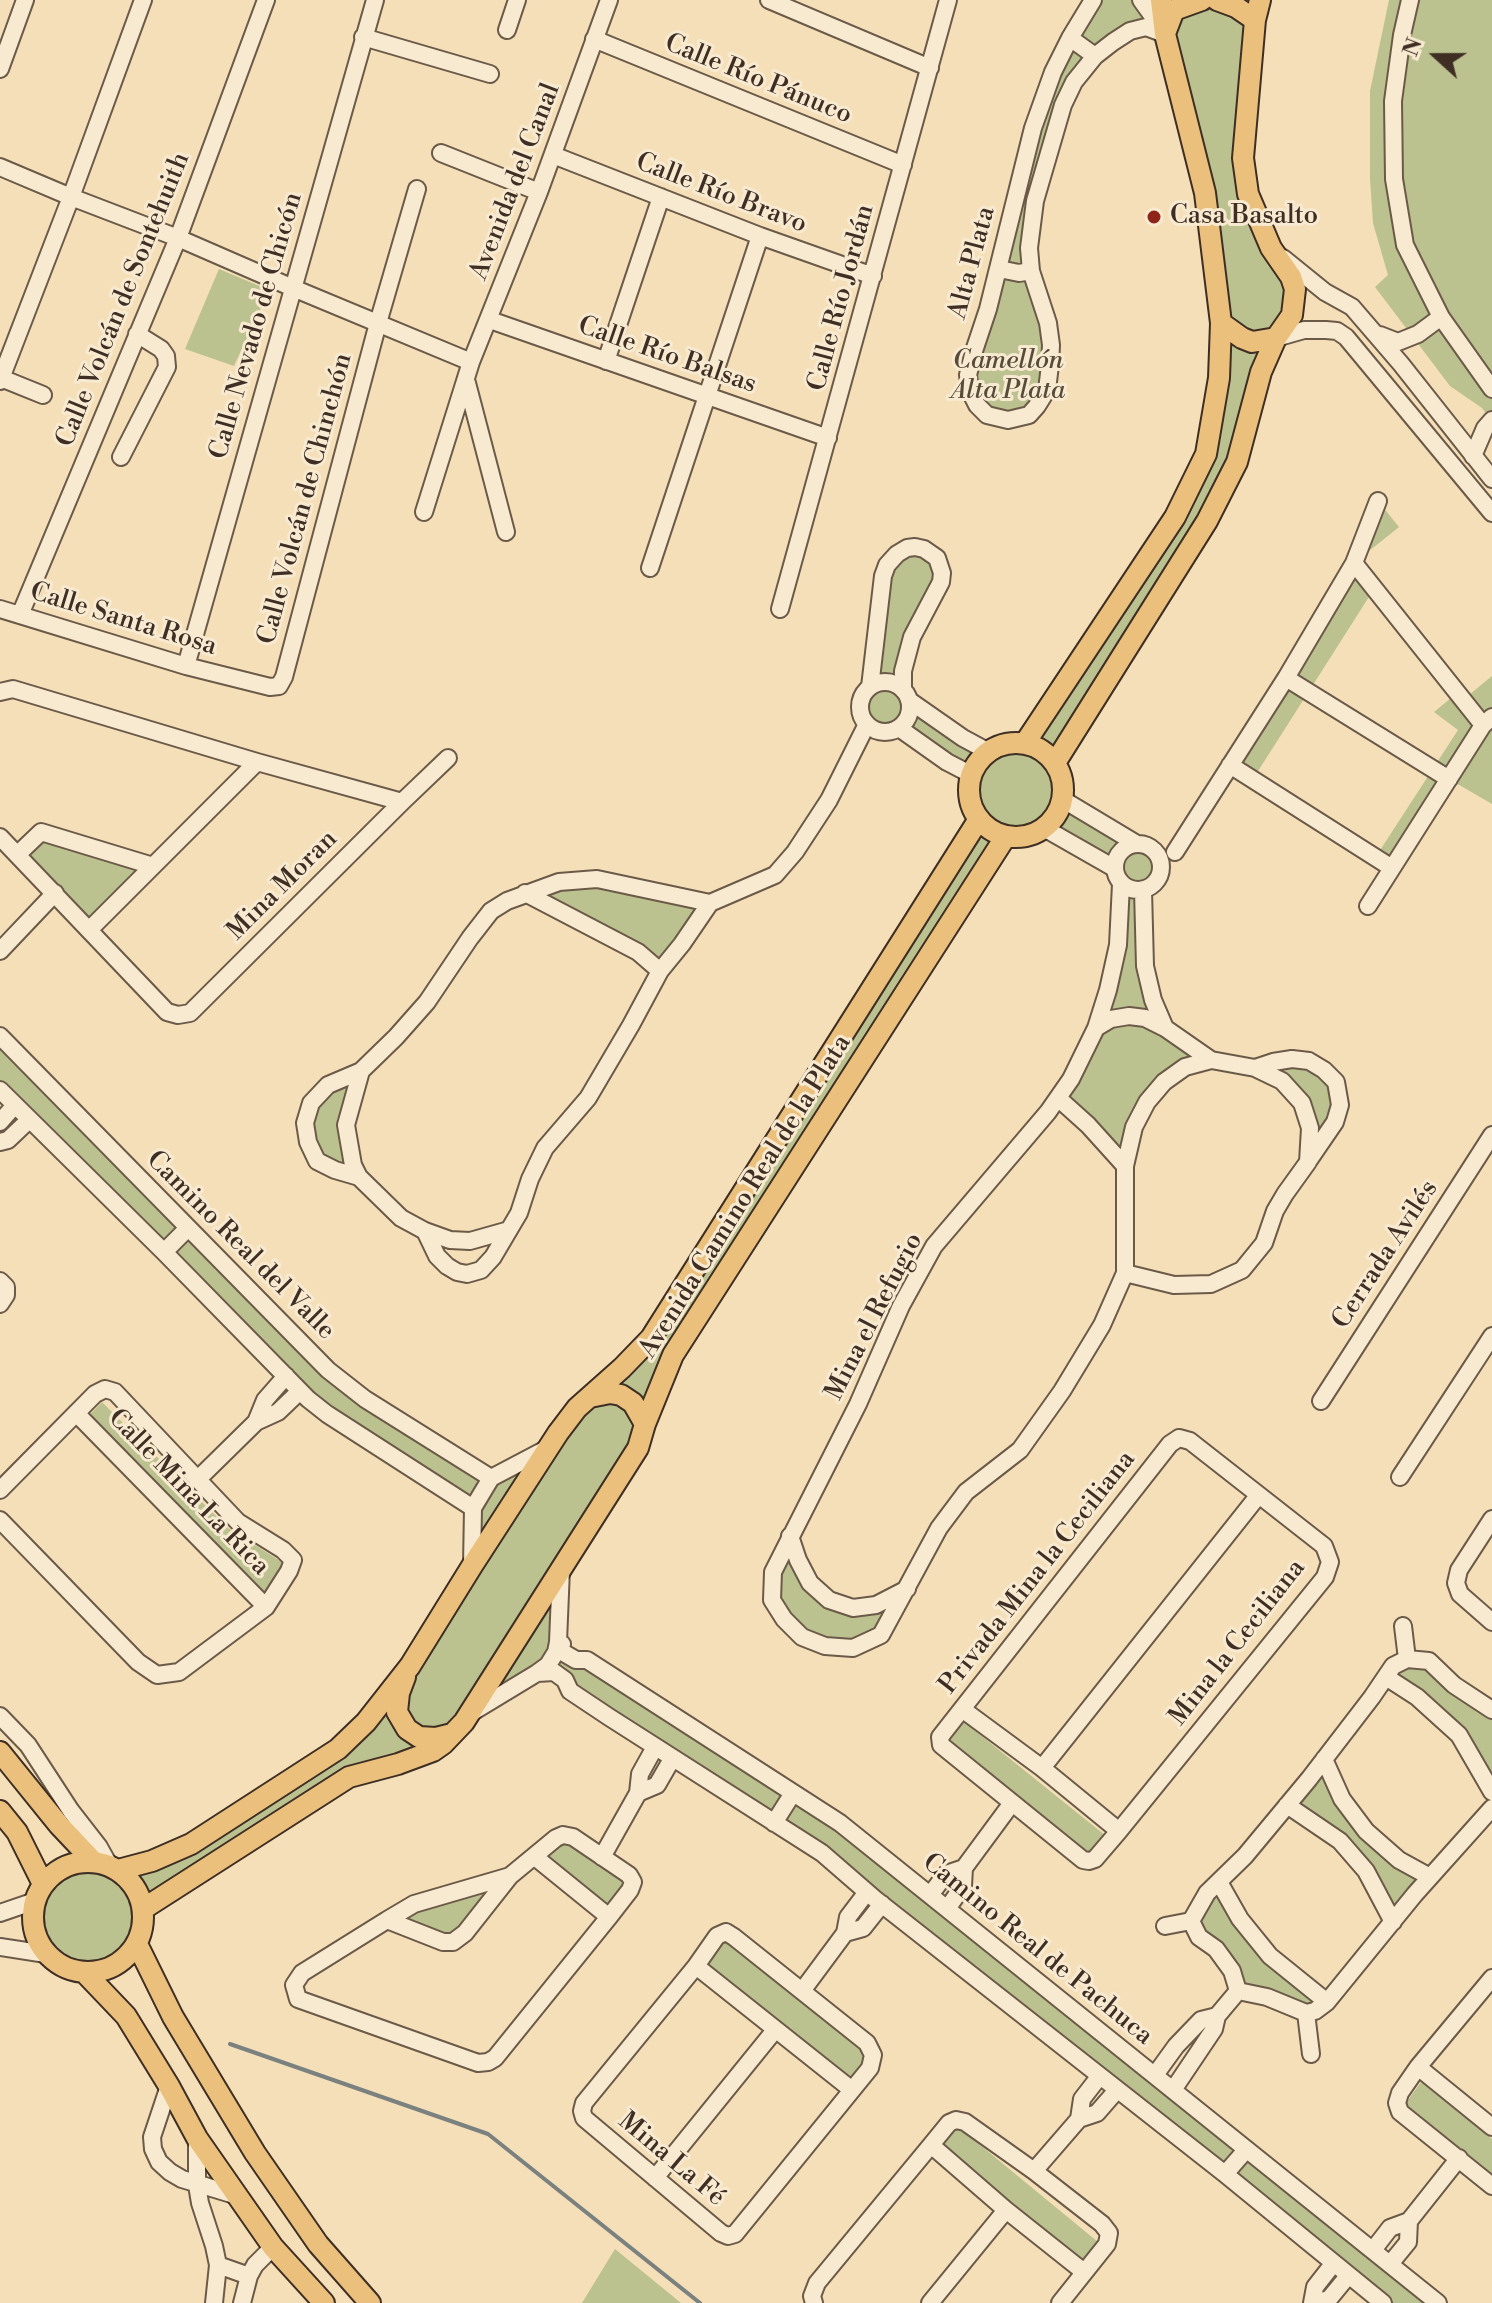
<!DOCTYPE html>
<meta charset="utf-8">
<style>
body{margin:0}
#map{position:relative;width:1492px;height:2303px;overflow:hidden;background:#f4dfb8;font-family:"Libre Bodoni",serif}
canvas{display:block}
.north{position:absolute;left:1396px;top:16px;width:80px;height:80px;-webkit-text-stroke:6px #f8ead1;paint-order:stroke;rotate:291deg;font-size:22px;font-weight:700;line-height:32px;text-align:center;color:#3e2e24}
.north::after{content:'';display:block;margin:auto;width:28px;height:36px;background:#3e2e24;clip-path:polygon(50% 0,100% 100%,50% 72%,0 100%)}
</style>
<div id="map">
<canvas width="1492" height="2303"></canvas>
<div class="north">N</div>
</div>
<script>
const ctx = document.querySelector('canvas').getContext('2d');
ctx.lineJoin = 'round';
function fillPath(path, color) {
  ctx.fillStyle = color;
  ctx.fill(path, 'evenodd');
}
function shape(rows) {
  const path = new Path2D();
  for (const r of rows) {
    if (r.length === 3) {
      path.moveTo(r[0] + r[2], r[1]);
      path.arc(r[0], r[1], r[2], 0, 2 * Math.PI);
      continue;
    }
    path.moveTo(r[0], r[1]);
    for (let i = 2; i < r.length; i += 2) path.lineTo(r[i], r[i + 1]);
  }
  return path;
}
function trace(path, color, width, dash) {
  ctx.strokeStyle = color;
  ctx.lineWidth = width;
  ctx.lineCap = dash ? 'butt' : 'round';
  ctx.setLineDash(dash || []);
  ctx.stroke(path);
}
function write(font, color, halo, rows, align = 'center') {
  ctx.font = font + ' "Libre Bodoni",serif';
  ctx.lineWidth = 6;
  ctx.setLineDash([]);
  ctx.textBaseline = 'middle';
  ctx.strokeStyle = halo;
  ctx.fillStyle = color;
  for (const [text, x, y, turn = 0] of rows) {
    ctx.save();
    ctx.translate(x, y);
    ctx.rotate((+turn || 0) * Math.PI / 180);
    ctx.textAlign = isNaN(turn) ? turn : align;
    if (halo) ctx.strokeText(text, 0, 0);
    ctx.fillText(text, 0, 0);
    ctx.restore();
  }
}
const green = shape([
 [1093,0,1161,0,1164,31,1196,1,1255,20,1243,158,1295,302,1237,462,1055,763,1061,777,1063,793,1151,848,1157,853,1162,868,1160,875,1156,882,1143,891,1145,934,1165,1028,1211,1060,1185,1067,1147,1102,1125,1166,1058,1098,1108,990,1118,879,1115,874,1045,828,1022,837,1006,836,673,1355,645,1424,561,1569,558,1641,840,1823,1438,2303,1383,2303,875,1899,557,1682,537,1673,442,1735,349,1777,143,1909,143,1927,137,1944,126,1958,111,1968,94,1973,76,1972,60,1966,46,1954,36,1938,32,1919,35,1901,43,1884,57,1871,83,1861,152,1861,338,1749,472,1566,473,1508,327,1414,0,1090,0,1036,328,1370,491,1478,546,1449,622,1368,979,819,972,805,969,791,971,775,899,729,881,732,873,729,862,717,861,701,870,687,883,576,907,548,940,562,903,690,988,752,1002,745,1016,743,1206,454,1221,324,1165,34,1130,31,1074,82,1031,226,1050,365,1029,415,987,415,970,391,1033,128],
 [1389,0,1492,0,1492,422,1482,408,1450,386,1375,287,1388,275,1373,223,1370,179,1370,91],
 [219,269,269,290,234,366,185,349],
 [1378,501,1399,527,1354,563,1374,589,1253,779,1230,765,1286,678],
 [1492,676,1492,804,1449,779,1392,868,1375,858,1458,730,1434,712,1457,693,1464,699],
 [41,832,153,866,89,930,18,854],
 [597,879,710,903,660,971,525,893],
 [1273,1062,1324,1070,1340,1105,1308,1162,1302,1103,1255,1068],
 [361,1071,346,1125,359,1177,317,1161,311,1103],
 [102,1402,228,1528,285,1564,265,1592,88,1416],
 [790,1536,810,1582,853,1608,907,1589,881,1635,825,1646,784,1619,773,1572],
 [1429,1661,1492,1710,1492,1792,1459,1735,1386,1677,1393,1666],
 [963,1721,1106,1836,1090,1856,946,1741],
 [1324,1759,1342,1799,1430,1877,1393,1922,1366,1871,1287,1805],
 [560,1840,627,1882,606,1912,540,1856],
 [1219,1882,1240,1919,1325,2002,1317,2008,1242,1990,1191,1921],
 [484,1892,485,1896,451,1940,408,1925,407,1913],
 [725,1938,870,2056,849,2081,703,1964],
 [1421,2082,1492,2139,1492,2180,1403,2107],
 [957,2126,1098,2242,1081,2264,938,2149],
 [615,2249,681,2303,582,2303]
]);
const stream = shape([
 [230,2044,488,2134,700,2303]
]);
const minor = shape([
 [769,0,930,68],
 [1093,0,1070,38,1053,72,1033,128,988,309,974,351,968,375,970,391,977,405,987,415,1008,420,1029,415,1037,406,1047,390,1050,365,1051,345,1048,323,1031,271,1029,248,1035,201,1063,105,1074,82,1095,56,1113,42,1130,31,1146,27,1165,34],
 [1141,0,1164,32],
 [1410,0,1402,35,1393,101,1394,179,1405,245,1441,317,1492,389],
 [507,30,517,0],
 [363,37,490,74],
 [1070,38,1095,56],
 [594,39,903,165],
 [0,69,25,0],
 [441,153,539,192],
 [553,155,760,236,873,276],
 [0,167,71,197,178,238,293,288,471,362],
 [1283,258,1325,292,1352,307,1401,364,1492,479],
 [999,269,1019,273,1031,271],
 [490,320,828,438],
 [1380,335,1398,342,1418,334,1441,317],
 [1276,338,1304,330,1326,330,1337,331,1346,337,1492,513],
 [606,361,661,197],
 [1,378,43,395],
 [0,381,71,197,143,0],
 [467,383,506,532],
 [1473,456,1485,428,1492,420],
 [121,457,167,367,166,356,161,349,137,334],
 [424,512,471,362,539,192,609,0],
 [1354,563,1483,725],
 [650,568,760,236],
 [0,609,186,666,270,687,279,686,284,677,378,323,417,189],
 [780,609,948,0],
 [20,615,178,238,266,0],
 [186,666,375,0],
 [1286,678,1449,779],
 [885,707,25],
 [870,687,883,576,887,565,897,554,907,548,915,547,924,549,937,558,942,573,941,582,912,637,903,671,903,690],
 [0,692,13,689,257,762,402,802],
 [910,701,963,738,989,752],
 [899,728,947,762,972,775],
 [1230,765,1392,868],
 [1062,799,1137,844],
 [1044,828,1114,868],
 [0,837,167,1012,178,1015,190,1013,402,802,448,758],
 [1138,867,23],
 [1175,852,1286,678,1354,563,1378,501],
 [18,854,41,832,153,866],
 [1121,884,1118,945,1108,990,1096,1028,1071,1079,1048,1112,934,1246,901,1306,858,1404,773,1572,772,1600,784,1619,802,1637,825,1646,853,1648,881,1635,939,1528,966,1492,1020,1450,1062,1391,1102,1325,1125,1273,1125,1166,1134,1127,1147,1102,1164,1082,1185,1067,1211,1060],
 [525,893,638,952,660,971],
 [1368,906,1483,725,1492,717],
 [89,930,257,762],
 [0,951,55,893],
 [1096,1028,1111,1019,1129,1016,1145,1018,1165,1028],
 [0,1036,328,1370,365,1399,491,1478,546,1449],
 [1255,1068,1273,1062,1292,1059,1309,1061,1324,1070,1336,1082,1340,1105,1335,1122,1309,1160],
 [361,1071,346,1125,353,1165,359,1177,401,1218,425,1231,450,1240,470,1241,509,1230],
 [0,1090,164,1252,308,1399,327,1414,473,1508,472,1566],
 [1058,1098,1088,1125,1125,1166],
 [0,1122,15,1105],
 [0,1142,8,1140,29,1120],
 [359,1177,335,1170,317,1161,308,1142,305,1123,311,1103,328,1085,361,1071,396,1037,427,1002,470,938,491,911,507,901,559,882,597,879,710,903,775,875,795,852,829,800,867,724],
 [425,1231,437,1256,447,1266,457,1272,467,1274,481,1270,493,1257,519,1213,530,1179,545,1148,588,1098,631,1025,660,971,682,944,710,903],
 [164,1252,188,1228],
 [1125,1273,1174,1285,1211,1284,1242,1270,1264,1243,1275,1211,1285,1194,1308,1162,1310,1128,1302,1103,1282,1081,1255,1068,1211,1060,1165,1028,1153,1000,1145,966,1143,890],
 [0,1281,6,1287,6,1295,0,1304],
 [286,1376,265,1400,256,1422,278,1412,300,1391],
 [1321,1401,1492,1135],
 [76,1413,266,1607],
 [1179,1438,1190,1441,1324,1546,1330,1562,1325,1577,1119,1831,1095,1859,1089,1861,1083,1860,941,1745,940,1737,1170,1444,1179,1438],
 [1400,1477,1492,1336],
 [197,1480,256,1422],
 [0,1490,95,1394,105,1389,115,1392,238,1522,283,1550,293,1560,289,1571,266,1607,179,1672,157,1675,138,1662,0,1520],
 [473,1508,491,1478],
 [1492,1519,1459,1570,1456,1583,1460,1594,1492,1622],
 [790,1536,798,1560,810,1583,829,1600,853,1608,876,1605,907,1589],
 [561,1569,558,1642,564,1653,576,1660,587,1660,840,1823,1438,2303],
 [1403,1626,1407,1659],
 [537,1673,554,1672,565,1680,570,1691,609,1717,822,1853,875,1899,1225,2174,1383,2303],
 [1386,1677,1417,1697,1459,1735,1492,1792],
 [962,1709,1042,1768,1119,1831],
 [471,1713,537,1673,548,1665,556,1652,558,1642,562,1644],
 [0,1716,28,1745,71,1811,99,1847,109,1865],
 [655,1747,640,1774,638,1793,657,1785,672,1759],
 [1324,1759,1342,1799,1366,1831,1399,1860,1430,1877],
 [1042,1768,1258,1496],
 [1287,1805,1340,1841,1366,1871,1393,1922],
 [774,1823,793,1793],
 [563,1835,573,1837,629,1875,633,1882,630,1890,609,1917,495,2058,488,2062,478,2063,298,1999,294,1985,302,1973,387,1920,414,1904,510,1876,556,1838,563,1835],
 [535,1857,609,1917],
 [602,1857,638,1793],
 [964,1868,1012,1803],
 [1219,1882,1240,1919,1270,1956,1327,2002],
 [867,1892,848,1917,845,1933,863,1928,882,1904],
 [930,1895,946,1874,964,1868,963,1886,947,1909],
 [0,1913,35,1901],
 [387,1920,443,1942,453,1942,465,1933,510,1876],
 [1191,1921,1199,1937,1216,1949,1232,1971,1238,1991,1267,1997,1306,2013,1315,2011,1327,2002,1415,1894,1492,1808],
 [1165,1926,1191,1921,1207,1893,1245,1856,1309,1779,1372,1697,1393,1666,1407,1659,1429,1661,1454,1685,1492,1710],
 [726,1932,734,1937,867,2043,873,2055,870,2068,735,2234,728,2236,721,2233,584,2118,582,2111,584,2103,696,1966,717,1936,726,1932],
 [0,1947,46,1954],
 [696,1966,852,2090],
 [1492,1978,1418,2067,1400,2093,1397,2103,1400,2112,1492,2186],
 [802,1991,845,1933],
 [1306,2013,1311,2054],
 [1217,2016,1238,1991],
 [1418,2067,1492,2127],
 [1155,2075,1176,2046,1201,2020,1217,2016,1214,2029,1173,2090],
 [1099,2077,1082,2099,1079,2119,1097,2113,1117,2090],
 [169,2086,152,2137,153,2149,159,2162,170,2172,182,2179,238,2196],
 [197,2138,197,2185,200,2203,214,2246,218,2265,214,2303],
 [931,2145,1006,2210,1084,2272],
 [1034,2171,1079,2119],
 [1225,2174,1246,2150],
 [655,2178,775,2030],
 [1409,2221,1459,2158],
 [1373,2250,1390,2228,1409,2221,1408,2242,1390,2264],
 [218,2265,249,2276],
 [242,2303,249,2276,255,2265,273,2247],
 [814,2303,812,2296,817,2283,931,2145,949,2123,956,2120,965,2122,1034,2171,1102,2224,1109,2233,1107,2244,1060,2303],
 [930,2303,1006,2210],
 [1312,2303,1315,2287,1333,2264],
 [1316,2303,1329,2299,1348,2276]
]);
const major = shape([
 [1217,0,1236,7,1255,20],
 [1166,31,1174,10,1202,0],
 [1221,323,1242,338,1252,342,1276,338],
 [1025,743,1175,517,1206,454,1219,378,1221,323,1205,193,1165,34,1161,0],
 [1016,790,47],
 [1055,763,1207,521,1237,462,1261,372,1276,338,1292,315,1295,289,1291,277,1271,248,1248,194,1243,158,1255,20,1260,0],
 [590,1397,610,1393,621,1395,633,1403,645,1424],
 [405,1677,399,1693,397,1712,407,1729,419,1737,436,1738,452,1734],
 [0,1752,59,1825,93,1861],
 [0,1811,17,1832,43,1884],
 [88,1917,55],
 [118,1870,152,1861,191,1844,338,1749,366,1722,410,1666,472,1566,558,1433,577,1408,622,1368,651,1338,979,819],
 [143,1909,349,1777,398,1764,433,1751,443,1744,464,1722,638,1448,645,1424,673,1355,1006,836],
 [137,1944,173,2017,255,2153,318,2244,370,2303],
 [85,1973,126,2016,169,2086,197,2138,273,2247,324,2303]
]);
const markers = [
 [1154,217,8,"#8f2418"]
];
const streetNames = [
 ["Calle Río Pánuco",758,80,22],
 ["Avenida del Canal",516,182,-69],
 ["Calle Río Bravo",721,194,21],
 ["Alta Plata",973,263,-75],
 ["Calle Río Jordán",842,298,-75],
 ["Calle Volcán de Sontehuith",124,300,-68],
 ["Calle Nevado de Chicón",257,326,-74],
 ["Calle Río Balsas",667,356,19],
 ["Calle Volcán de Chinchón",306,499,-75],
 ["Calle Santa Rosa",123,620,17],
 ["Mina Moran",283,886,-45],
 ["Avenida Camino Real de la Plata",746,1197,-58],
 ["Camino Real del Valle",240,1246,45],
 ["Cerrada Avilés",1386,1255,-57],
 ["Mina el Refugio",875,1317,-63],
 ["Calle Mina La Rica",188,1493,46],
 ["Privada Mina la Ceciliana",1038,1573,-52],
 ["Mina la Ceciliana",1238,1643,-52],
 ["Camino Real de Pachuca",1037,1950,39],
 ["Mina La Fé",671,2160,40]
];
const poiNames = [
 ["Casa Basalto",1170,217]
];
const parkNames = [
 ["Camellón",1008,362],
 ["Alta Plata",1008,392]
];
fillPath(green, '#bbc28f');
trace(stream, '#7a817f', 4);
trace(minor, '#6c5a49', 20);
trace(major, '#3e2e24', 24);
trace(minor, '#f8ead1', 16);
trace(major, '#eac07c', 20);
for (const [x, y, r, color] of markers) {
  const dot = new Path2D();
  dot.arc(x, y, r, 0, 2 * Math.PI);
  ctx.fillStyle = color;
  ctx.fill(dot);
  trace(dot, '#f8ead1', 3);
}
write('26px', '#3e2e24', '#f8ead1', streetNames);
write('26px', '#3e2e24', '#f8ead1', poiNames, 'left');
write('italic 26px', '#574c39', '#f8ead1', parkNames);
</script>
